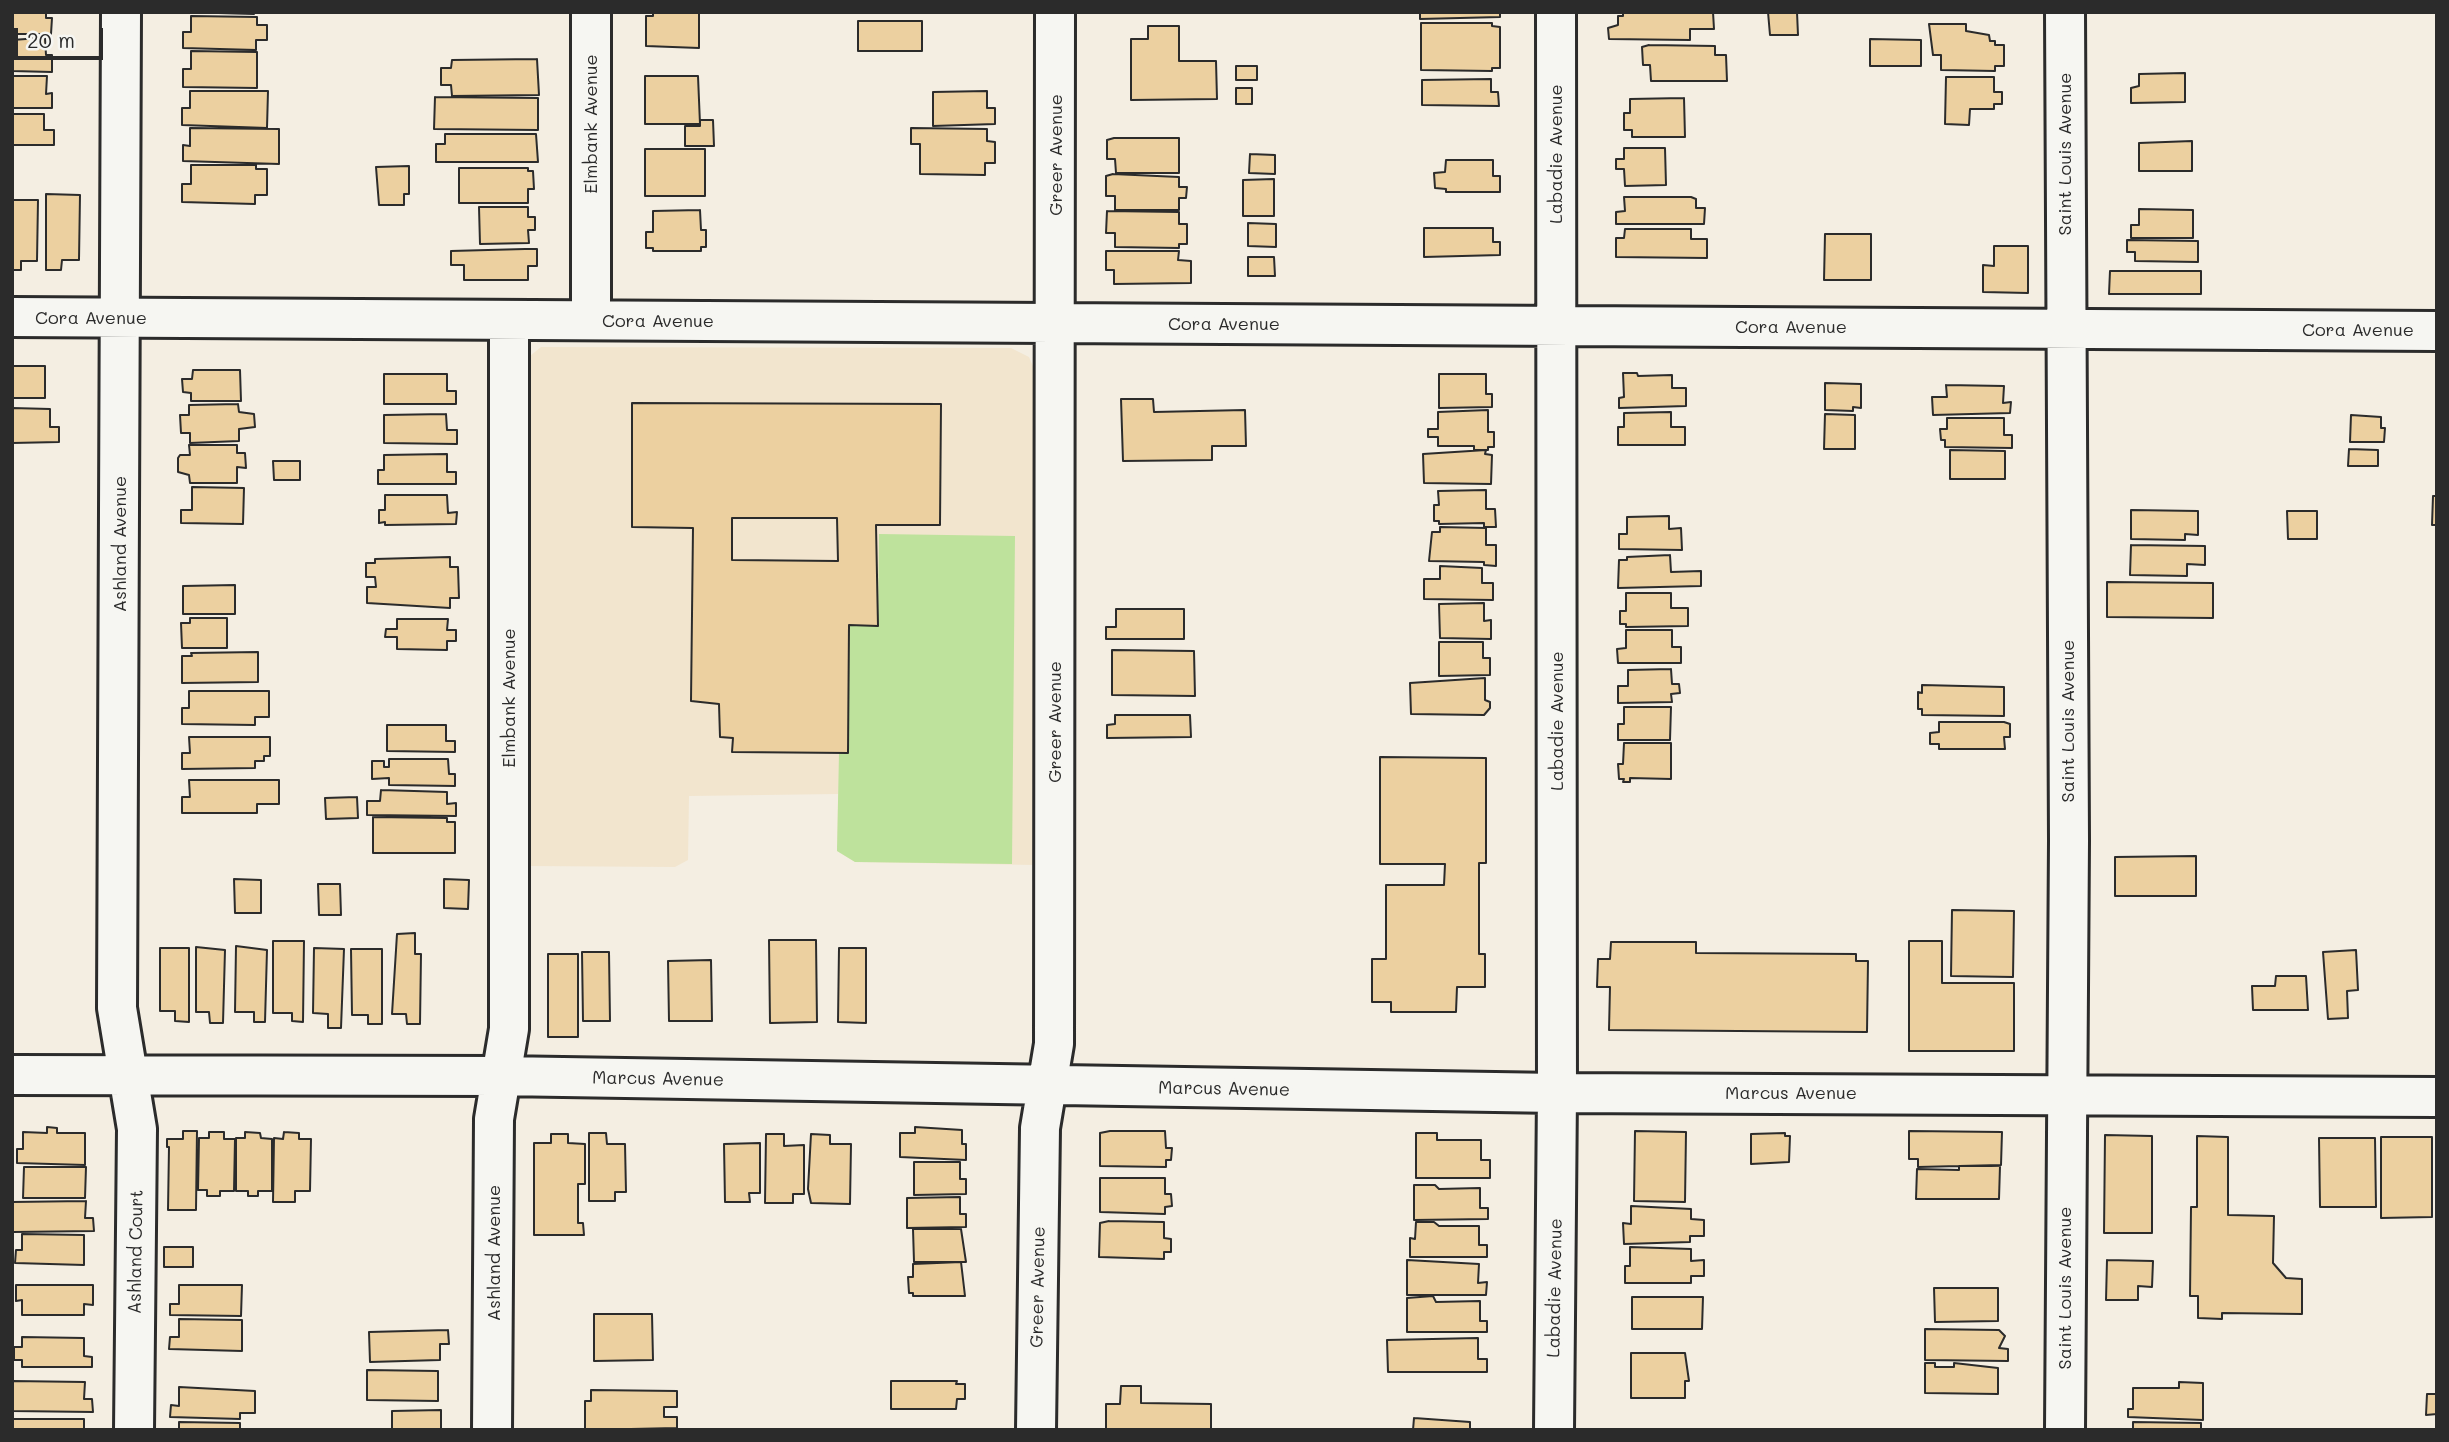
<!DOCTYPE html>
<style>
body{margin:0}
#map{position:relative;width:2449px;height:1442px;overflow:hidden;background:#f4eee2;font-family:Mali,sans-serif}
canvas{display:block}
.frame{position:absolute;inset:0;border:14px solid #2b2b2b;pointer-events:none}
.scale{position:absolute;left:14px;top:28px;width:89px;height:32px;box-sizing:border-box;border:4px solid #2b2b2b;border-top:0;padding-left:9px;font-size:21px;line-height:24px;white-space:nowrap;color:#2b2b2b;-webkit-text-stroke:5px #f6f6f2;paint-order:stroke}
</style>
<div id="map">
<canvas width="2449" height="1442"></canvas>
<div class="frame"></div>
<div class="scale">20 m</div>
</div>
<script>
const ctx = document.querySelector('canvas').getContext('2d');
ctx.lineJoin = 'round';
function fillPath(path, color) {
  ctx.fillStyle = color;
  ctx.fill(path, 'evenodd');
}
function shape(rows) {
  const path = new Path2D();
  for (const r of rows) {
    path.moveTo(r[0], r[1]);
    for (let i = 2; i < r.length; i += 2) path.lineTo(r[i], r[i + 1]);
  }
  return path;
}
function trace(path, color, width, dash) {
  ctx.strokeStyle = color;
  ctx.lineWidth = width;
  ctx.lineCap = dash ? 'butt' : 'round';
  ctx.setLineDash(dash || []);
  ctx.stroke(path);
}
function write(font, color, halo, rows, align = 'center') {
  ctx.font = font + ' Mali,sans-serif';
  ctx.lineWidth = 7;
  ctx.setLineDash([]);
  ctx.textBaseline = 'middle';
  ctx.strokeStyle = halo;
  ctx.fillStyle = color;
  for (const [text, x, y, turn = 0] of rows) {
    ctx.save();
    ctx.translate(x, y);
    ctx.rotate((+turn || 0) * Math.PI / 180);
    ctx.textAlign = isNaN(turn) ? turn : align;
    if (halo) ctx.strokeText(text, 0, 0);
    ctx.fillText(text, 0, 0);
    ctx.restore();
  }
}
const built = shape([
 [541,347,1011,348,1029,357,1038,378,1034,865,855,862,837,851,838,794,689,796,688,860,675,867,528,866,525,374,530,356]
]);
const green = shape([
 [879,534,1015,536,1012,864,855,862,837,851,839,753,848,753,849,625,878,625]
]);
const building = shape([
 [12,12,46,12,46,18,52,18,51,34,12,34,12,12],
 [183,12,254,12,254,14,183,12],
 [653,12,699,12,699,48,646,46,646,16,653,16,653,12],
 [1420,12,1500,12,1500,17,1420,19,1420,12],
 [1623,12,1713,12,1714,29,1690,29,1690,40,1609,39,1608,28,1618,25,1618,16,1623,16,1623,12],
 [1768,12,1797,12,1798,35,1770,35,1768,12],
 [191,16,257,17,257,25,267,25,267,40,256,40,256,50,183,48,183,32,191,32,191,16],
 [858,21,922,21,922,51,858,51,858,21],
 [1421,23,1492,23,1492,26,1500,27,1500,68,1492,68,1492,71,1421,70,1421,23],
 [1929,24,1966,24,1966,31,1989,35,1990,41,1995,41,1995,45,2004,45,2004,66,1995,66,1995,71,1941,70,1941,55,1933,55,1929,24],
 [1148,26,1179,26,1179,61,1216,61,1217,99,1131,100,1131,39,1148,39,1148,26],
 [40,38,45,38,46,55,52,55,52,72,12,71,12,40,40,38],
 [1870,39,1921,40,1921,66,1870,66,1870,39],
 [1649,45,1715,46,1715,55,1726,55,1727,81,1651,81,1650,65,1643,65,1642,47,1649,45],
 [191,51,257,52,257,88,183,87,183,69,191,69,191,51],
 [537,59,539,95,452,96,451,85,441,85,441,68,451,68,452,60,537,59],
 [1236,66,1257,66,1257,80,1236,80,1236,66],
 [2185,73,2185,102,2131,103,2131,88,2139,86,2139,74,2185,73],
 [12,76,47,76,46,94,52,93,52,108,12,108,12,76],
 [645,76,698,76,700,124,645,124,645,76],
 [1946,77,1994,77,1994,92,2002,92,2002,104,1994,104,1994,109,1970,109,1969,125,1945,124,1946,77],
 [1491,79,1491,92,1498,92,1499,106,1422,105,1422,80,1491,79],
 [1236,88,1252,88,1252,104,1236,104,1236,88],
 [190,91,268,91,267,128,182,125,182,108,190,108,190,91],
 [987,91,987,108,995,108,995,124,933,126,933,92,987,91],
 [435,97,538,98,538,130,434,129,435,97],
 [1684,98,1685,137,1632,137,1632,130,1624,130,1624,113,1630,113,1630,99,1684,98],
 [12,114,44,114,44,130,54,130,54,145,12,145,12,114],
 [700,120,713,120,714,146,685,146,685,126,700,126,700,120],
 [190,128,279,129,279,164,183,161,183,145,190,146,190,128],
 [911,128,987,129,987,141,995,142,995,163,985,163,985,175,920,174,920,144,911,144,911,128],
 [445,134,536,134,538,162,436,162,436,144,445,144,445,134],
 [1114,138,1179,138,1179,173,1116,173,1115,159,1107,159,1107,140,1114,138],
 [2192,141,2192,171,2139,171,2139,143,2192,141],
 [1624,148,1665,148,1666,185,1625,186,1624,169,1616,169,1616,159,1624,159,1624,148],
 [645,149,705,149,705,196,645,196,645,149],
 [1250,154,1275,155,1275,174,1249,173,1250,154],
 [1446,160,1493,160,1493,176,1500,176,1500,192,1446,192,1446,189,1435,188,1434,173,1445,172,1446,160],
 [191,165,256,165,256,169,267,169,267,195,255,195,255,204,182,202,182,184,191,184,191,165],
 [409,166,409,194,404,194,404,205,379,205,376,167,409,166],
 [459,168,528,168,528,171,533,171,534,189,528,189,528,203,459,203,459,168],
 [1113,174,1179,177,1179,187,1187,187,1186,198,1179,198,1179,210,1115,210,1115,196,1106,196,1106,176,1113,174],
 [1274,179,1274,216,1243,216,1243,180,1274,179],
 [46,194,80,195,79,260,62,260,61,270,46,270,46,194],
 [1624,197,1691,197,1696,199,1696,208,1705,208,1704,224,1616,224,1616,212,1625,211,1624,197],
 [12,200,38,200,37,261,21,261,21,270,12,270,12,200],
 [479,207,528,207,528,217,535,217,535,230,528,230,529,243,480,244,479,207],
 [2139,209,2193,210,2193,238,2131,238,2131,225,2139,225,2139,209],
 [700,210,701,230,706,230,706,247,701,247,701,251,653,251,653,248,646,248,646,232,653,232,653,211,700,210],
 [1107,211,1179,212,1179,224,1187,224,1187,244,1179,244,1179,248,1115,247,1115,233,1106,233,1107,211],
 [1248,223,1276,224,1276,247,1248,246,1248,223],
 [1424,228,1493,228,1493,242,1500,242,1500,255,1424,257,1424,228],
 [1625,229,1691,229,1691,239,1707,239,1707,258,1616,257,1616,238,1624,238,1625,229],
 [1825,234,1871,234,1871,280,1824,280,1825,234],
 [2127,240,2198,241,2198,262,2135,261,2135,252,2127,252,2127,240],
 [1994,246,2028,246,2028,293,1983,292,1983,265,1994,266,1994,246],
 [525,249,537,249,537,266,528,266,528,280,464,280,464,265,451,265,451,251,525,249],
 [1106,251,1179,251,1178,260,1191,261,1191,283,1114,284,1114,270,1106,270,1106,251],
 [1248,257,1274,257,1275,276,1248,276,1248,257],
 [2110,271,2201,271,2201,294,2109,294,2110,271],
 [12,366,45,366,45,398,12,398,12,366],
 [193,370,240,370,241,401,191,401,191,393,183,392,182,379,192,379,193,370],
 [1623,373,1637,373,1638,376,1672,375,1672,388,1686,388,1686,406,1619,408,1619,398,1624,397,1623,373],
 [384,374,447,374,447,391,456,391,456,404,384,404,384,374],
 [1439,374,1486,374,1486,394,1492,394,1492,407,1439,408,1439,374],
 [1825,383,1861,384,1861,408,1853,407,1853,411,1825,410,1825,383],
 [1946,385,2004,386,2003,403,2011,402,2010,413,1933,415,1932,397,1947,397,1946,385],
 [1121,399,1153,399,1154,412,1245,410,1246,446,1212,446,1212,460,1123,461,1121,399],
 [632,403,941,404,940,525,876,525,878,626,849,625,848,753,732,752,733,738,720,737,719,704,691,701,693,528,632,527,632,403],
 [732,518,837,518,838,561,732,560,732,518],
 [238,404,239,412,254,414,255,427,239,429,239,441,190,443,190,433,181,433,180,415,189,415,189,405,238,404],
 [12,408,50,409,50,427,59,427,59,442,12,443,12,408],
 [1488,410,1488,432,1494,432,1494,447,1488,447,1488,450,1474,450,1474,446,1438,446,1438,437,1428,437,1428,429,1438,429,1438,412,1488,410],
 [1671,412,1671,427,1685,427,1685,445,1618,445,1618,427,1624,427,1624,413,1671,412],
 [446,414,447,430,457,430,457,444,384,443,384,415,446,414],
 [1825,414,1855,415,1855,449,1824,449,1825,414],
 [2351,415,2381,417,2381,428,2385,428,2384,442,2350,442,2351,415],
 [1947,418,2004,418,2004,435,2012,435,2012,448,1945,447,1945,440,1941,440,1940,429,1947,429,1947,418],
 [189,445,237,445,237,453,245,453,246,468,237,467,237,483,190,483,189,475,178,472,178,458,180,455,190,455,189,445],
 [2349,449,2378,450,2378,466,2348,466,2349,449],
 [1486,450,1485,454,1492,455,1491,484,1424,483,1423,454,1486,450],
 [1950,450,2005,451,2005,479,1950,479,1950,450],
 [447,454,447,472,456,472,456,484,378,484,378,470,384,470,384,455,447,454],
 [273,461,300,461,300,480,274,480,273,461],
 [192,487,244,488,243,524,181,523,181,510,192,510,192,487],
 [1486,490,1486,509,1495,509,1496,527,1484,527,1484,523,1439,524,1439,521,1434,521,1434,505,1439,505,1438,491,1486,490],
 [385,495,447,495,448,513,457,512,456,524,385,525,385,522,379,523,379,510,385,510,385,495],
 [2433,496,2437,496,2437,525,2432,525,2433,496],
 [2131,510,2198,511,2198,535,2185,534,2185,540,2131,539,2131,510],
 [2287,511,2317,511,2317,539,2288,539,2287,511],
 [1669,516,1669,529,1681,528,1682,550,1619,549,1619,534,1627,534,1627,517,1669,516],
 [1440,527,1486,528,1486,545,1496,545,1496,566,1484,565,1484,562,1429,561,1432,532,1440,532,1440,527],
 [2131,545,2205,546,2205,565,2187,564,2187,576,2130,575,2131,545],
 [1670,555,1671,572,1701,571,1701,586,1618,588,1619,560,1627,560,1627,557,1670,555],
 [450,557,450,567,458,567,459,598,450,598,450,608,367,603,367,587,376,587,375,577,366,577,366,563,375,563,375,559,450,557],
 [1440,566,1482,568,1482,583,1493,583,1493,600,1424,599,1424,579,1440,579,1440,566],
 [2107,582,2213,583,2213,618,2107,617,2107,582],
 [235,585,235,614,183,614,183,586,235,585],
 [1626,593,1671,593,1671,608,1688,608,1688,626,1626,627,1626,624,1620,624,1620,611,1626,611,1626,593],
 [1484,603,1484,621,1491,620,1491,639,1440,638,1439,604,1484,603],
 [1116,609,1184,609,1184,639,1106,639,1106,627,1116,627,1116,609],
 [190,618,227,618,227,648,182,648,181,623,190,623,190,618],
 [397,619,448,619,447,630,456,630,456,641,447,641,447,650,397,649,397,637,385,637,386,629,397,629,397,619],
 [1626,630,1672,630,1672,647,1681,647,1681,663,1618,663,1617,649,1626,648,1626,630],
 [1439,642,1483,642,1483,658,1490,658,1490,675,1439,676,1439,642],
 [1112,650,1194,651,1195,696,1112,695,1112,650],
 [258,652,258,682,182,683,182,656,192,656,191,653,258,652],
 [1671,669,1672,684,1679,684,1680,693,1671,694,1672,702,1618,703,1618,686,1628,686,1628,670,1671,669],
 [1485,678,1485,700,1490,702,1490,708,1484,715,1411,714,1410,683,1485,678],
 [1922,685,2004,687,2004,716,1922,715,1922,709,1918,709,1918,692,1922,693,1922,685],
 [189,691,269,691,269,717,255,717,255,725,182,724,182,708,189,708,189,691],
 [1624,707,1671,707,1670,740,1618,740,1618,724,1624,724,1624,707],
 [1115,715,1190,715,1191,737,1107,738,1107,725,1115,724,1115,715],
 [1939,722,2004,722,2010,724,2010,737,2004,737,2005,749,1939,749,1939,744,1930,744,1930,733,1939,732,1939,722],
 [387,725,446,725,446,741,455,741,455,752,387,751,387,725],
 [189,737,270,737,270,756,264,756,264,761,255,761,255,768,182,769,182,753,190,753,189,737],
 [1624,743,1671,743,1671,779,1630,778,1630,782,1623,782,1624,779,1619,779,1618,764,1623,764,1624,743],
 [1380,757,1486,758,1486,863,1479,863,1479,954,1485,954,1485,987,1457,987,1456,1012,1391,1012,1391,1002,1372,1002,1372,959,1386,959,1386,885,1444,885,1445,864,1380,864,1380,757],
 [389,759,448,759,449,774,455,774,455,786,389,785,389,778,372,779,372,761,384,761,384,767,389,767,389,759],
 [189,780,279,780,279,804,257,804,257,813,182,813,182,797,190,797,189,780],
 [381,790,447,792,447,804,456,803,456,816,367,815,367,801,380,801,381,790],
 [357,797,358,818,326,819,325,798,357,797],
 [373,817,447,818,447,822,455,822,455,853,373,853,373,817],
 [2196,856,2196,896,2115,896,2115,857,2196,856],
 [234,879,261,880,261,913,235,913,234,879],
 [444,879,469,880,468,909,444,908,444,879],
 [318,884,340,884,341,915,319,915,318,884],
 [1952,910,2014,911,2013,977,1951,976,1952,910],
 [415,933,415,954,421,954,420,1024,407,1024,406,1014,392,1014,397,934,415,933],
 [769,940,816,940,817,1022,770,1023,769,940],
 [273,941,304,941,303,1022,292,1021,292,1013,273,1013,273,941],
 [1909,941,1942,941,1942,983,2014,983,2014,1051,1909,1051,1909,941],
 [1611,942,1696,942,1696,953,1856,954,1856,961,1868,961,1867,1032,1609,1030,1610,987,1597,987,1598,959,1610,959,1611,942],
 [236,946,267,950,265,1022,254,1022,254,1012,235,1012,236,946],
 [196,947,225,950,223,1023,210,1023,209,1012,196,1012,196,947],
 [160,948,189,948,189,1022,175,1021,175,1011,160,1011,160,948],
 [314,948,344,949,341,1028,328,1028,328,1014,313,1013,314,948],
 [839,948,866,948,866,1023,838,1022,839,948],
 [351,949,382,949,382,1024,368,1024,368,1015,352,1015,351,949],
 [2356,950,2358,990,2347,991,2348,1018,2328,1019,2323,952,2356,950],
 [582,952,609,952,610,1021,583,1021,582,952],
 [548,954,578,954,578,1037,548,1037,548,954],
 [711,960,712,1021,669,1021,668,961,711,960],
 [2276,976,2306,976,2308,1010,2253,1010,2252,986,2275,986,2276,976],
 [47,1127,57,1128,57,1133,85,1133,85,1165,17,1163,17,1149,23,1149,23,1132,47,1133,47,1127],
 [915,1127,962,1130,962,1144,966,1144,966,1160,900,1157,900,1133,915,1133,915,1127],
 [183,1131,197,1131,196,1210,168,1210,169,1147,167,1147,167,1139,183,1139,183,1131],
 [1110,1131,1165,1131,1166,1148,1172,1148,1171,1160,1166,1160,1166,1167,1100,1166,1100,1133,1110,1131],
 [1635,1131,1686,1132,1685,1202,1634,1201,1635,1131],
 [1909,1131,2002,1132,2001,1165,1918,1167,1918,1159,1909,1159,1909,1131],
 [209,1132,224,1132,224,1139,235,1139,234,1191,220,1191,220,1196,207,1196,207,1190,198,1190,199,1138,209,1138,209,1132],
 [245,1132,260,1133,261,1138,272,1139,272,1191,258,1191,258,1196,248,1196,248,1191,236,1191,236,1138,245,1138,245,1132],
 [284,1132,299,1133,299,1139,311,1139,310,1191,295,1191,295,1202,273,1202,274,1138,283,1139,284,1132],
 [589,1133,606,1133,607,1144,625,1144,626,1192,615,1192,615,1201,589,1201,589,1133],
 [1416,1133,1437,1133,1437,1140,1481,1140,1481,1160,1490,1160,1490,1178,1416,1178,1416,1133],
 [1785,1133,1785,1136,1790,1136,1789,1162,1751,1164,1751,1134,1785,1133],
 [551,1134,568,1134,568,1143,585,1144,585,1184,578,1184,578,1223,583,1223,584,1235,534,1235,534,1143,551,1143,551,1134],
 [766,1134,784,1134,784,1146,804,1145,804,1194,793,1194,793,1203,765,1203,766,1134],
 [811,1134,830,1135,830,1144,851,1144,850,1204,811,1203,808,1189,811,1134],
 [2105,1135,2152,1136,2152,1233,2104,1233,2105,1135],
 [2197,1136,2228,1137,2228,1215,2274,1216,2273,1263,2286,1278,2302,1279,2302,1314,2222,1313,2222,1319,2198,1318,2198,1296,2190,1296,2191,1207,2197,1207,2197,1136],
 [2381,1137,2432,1137,2432,1217,2381,1218,2381,1137],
 [2319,1138,2375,1138,2376,1207,2320,1207,2319,1138],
 [760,1143,760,1193,749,1193,750,1202,725,1202,724,1144,760,1143],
 [914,1162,960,1162,960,1179,966,1179,966,1194,914,1195,914,1162],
 [1959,1166,2000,1166,1999,1199,1916,1199,1917,1169,1959,1170,1959,1166],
 [24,1167,86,1167,85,1198,23,1198,24,1167],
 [1100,1178,1165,1178,1165,1194,1171,1194,1172,1206,1165,1207,1165,1214,1100,1212,1100,1178],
 [1414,1185,1435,1185,1439,1189,1480,1188,1480,1208,1488,1208,1488,1219,1414,1220,1414,1185],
 [960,1197,960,1214,966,1214,966,1227,907,1228,907,1198,960,1197],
 [86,1201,85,1218,93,1218,94,1231,13,1232,12,1202,86,1201],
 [1631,1206,1691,1209,1691,1219,1704,1220,1704,1236,1690,1236,1690,1242,1624,1244,1623,1223,1631,1224,1631,1206],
 [1109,1221,1164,1222,1164,1238,1171,1239,1171,1252,1164,1252,1164,1259,1099,1257,1100,1223,1109,1221],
 [1416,1222,1434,1222,1439,1226,1479,1226,1479,1245,1487,1245,1487,1257,1410,1257,1410,1238,1415,1239,1416,1222],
 [913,1229,961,1229,966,1262,914,1262,913,1229],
 [22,1234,84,1235,84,1265,15,1263,16,1250,22,1250,22,1234],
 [164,1247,193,1247,193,1267,164,1267,164,1247],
 [1630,1247,1691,1249,1691,1261,1704,1260,1704,1276,1691,1276,1691,1283,1625,1283,1625,1266,1630,1266,1630,1247],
 [1407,1260,1479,1264,1478,1283,1487,1282,1486,1295,1407,1295,1407,1260],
 [2107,1260,2153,1261,2152,1287,2138,1286,2138,1300,2106,1300,2107,1260],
 [961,1262,965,1296,913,1296,913,1293,909,1293,908,1277,913,1277,913,1264,961,1262],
 [16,1285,93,1285,93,1305,84,1304,84,1315,22,1315,22,1300,16,1301,16,1285],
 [179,1285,242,1285,241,1316,170,1315,170,1304,179,1304,179,1285],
 [1934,1288,1998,1288,1998,1321,1935,1322,1934,1288],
 [1433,1296,1436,1302,1480,1301,1480,1321,1487,1321,1487,1332,1407,1332,1407,1298,1433,1296],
 [1632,1297,1703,1297,1702,1329,1632,1329,1632,1297],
 [594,1314,652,1314,653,1360,594,1361,594,1314],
 [179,1319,242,1320,242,1351,169,1349,170,1337,179,1337,179,1319],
 [1925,1329,1999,1330,2005,1336,1999,1348,2008,1349,2008,1361,1925,1360,1925,1329],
 [448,1330,449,1344,440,1344,440,1360,370,1362,369,1332,448,1330],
 [22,1337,84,1338,84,1356,92,1357,92,1367,22,1367,22,1360,14,1360,14,1347,22,1347,22,1337],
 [1478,1338,1478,1359,1487,1359,1487,1372,1388,1372,1387,1340,1478,1338],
 [1631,1353,1685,1353,1689,1381,1685,1381,1685,1398,1631,1398,1631,1353],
 [1925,1363,1935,1363,1935,1367,1954,1367,1954,1363,1998,1368,1998,1394,1925,1393,1925,1363],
 [367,1370,438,1371,438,1401,367,1400,367,1370],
 [12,1381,85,1382,84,1399,92,1399,93,1412,12,1411,12,1381],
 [891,1381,957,1381,956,1384,965,1384,965,1399,957,1399,956,1409,891,1409,891,1381],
 [2179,1382,2203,1383,2203,1420,2128,1417,2128,1409,2133,1409,2133,1388,2179,1388,2179,1382],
 [1121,1386,1141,1386,1141,1403,1211,1404,1211,1430,1106,1430,1106,1404,1120,1404,1121,1386],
 [179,1387,255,1391,255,1413,240,1413,240,1419,170,1417,171,1405,179,1406,179,1387],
 [591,1390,677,1391,677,1407,664,1407,664,1417,677,1417,677,1428,585,1430,585,1401,591,1401,591,1390],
 [2427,1394,2437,1394,2437,1414,2426,1415,2427,1394],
 [441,1410,441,1430,392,1430,392,1411,441,1410],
 [1414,1418,1470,1422,1470,1430,1413,1430,1414,1418],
 [12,1419,84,1419,84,1430,12,1430,12,1419],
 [179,1422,240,1423,240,1430,179,1430,179,1422],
 [2133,1422,2201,1423,2201,1430,2133,1430,2133,1422]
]);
const minor = shape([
 [121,12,117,1008,137,1129,134,1430],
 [12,317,2437,331],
 [591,320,591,12],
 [12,1075,501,1076,1557,1093,2437,1097],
 [492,1430,494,1119,509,1029,509,320],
 [1036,1430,1040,1128,1054,1044,1055,12],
 [1554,1430,1557,1093,1556,12],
 [2065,1430,2069,841,2065,12]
]);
const streetNames = [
 ["Elmbank Avenue",591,124,-90],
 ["Labadie Avenue",1556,154,-90],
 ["Saint Louis Avenue",2065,154,-90],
 ["Greer Avenue",1056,155,-90],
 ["Cora Avenue",91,318],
 ["Cora Avenue",658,321],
 ["Cora Avenue",1224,324],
 ["Cora Avenue",1791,327],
 ["Cora Avenue",2358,330],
 ["Ashland Avenue",120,544,-90],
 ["Elmbank Avenue",509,698,-90],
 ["Labadie Avenue",1557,721,-90],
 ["Saint Louis Avenue",2068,721,-90],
 ["Greer Avenue",1055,722,-90],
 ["Marcus Avenue",658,1079,1],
 ["Marcus Avenue",1224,1089,1],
 ["Marcus Avenue",1791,1093],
 ["Ashland Court",136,1252,-89],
 ["Ashland Avenue",494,1253,-90],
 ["Greer Avenue",1038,1287,-89],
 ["Labadie Avenue",1555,1288,-89],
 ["Saint Louis Avenue",2065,1288,-90]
];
fillPath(built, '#f2e5ce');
fillPath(green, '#bee29c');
fillPath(building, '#ecd0a0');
trace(building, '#2b2b2b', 2);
trace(minor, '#2b2b2b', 44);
trace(minor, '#f6f6f2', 38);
write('18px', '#2b2b2b', '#f6f6f2', streetNames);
</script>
